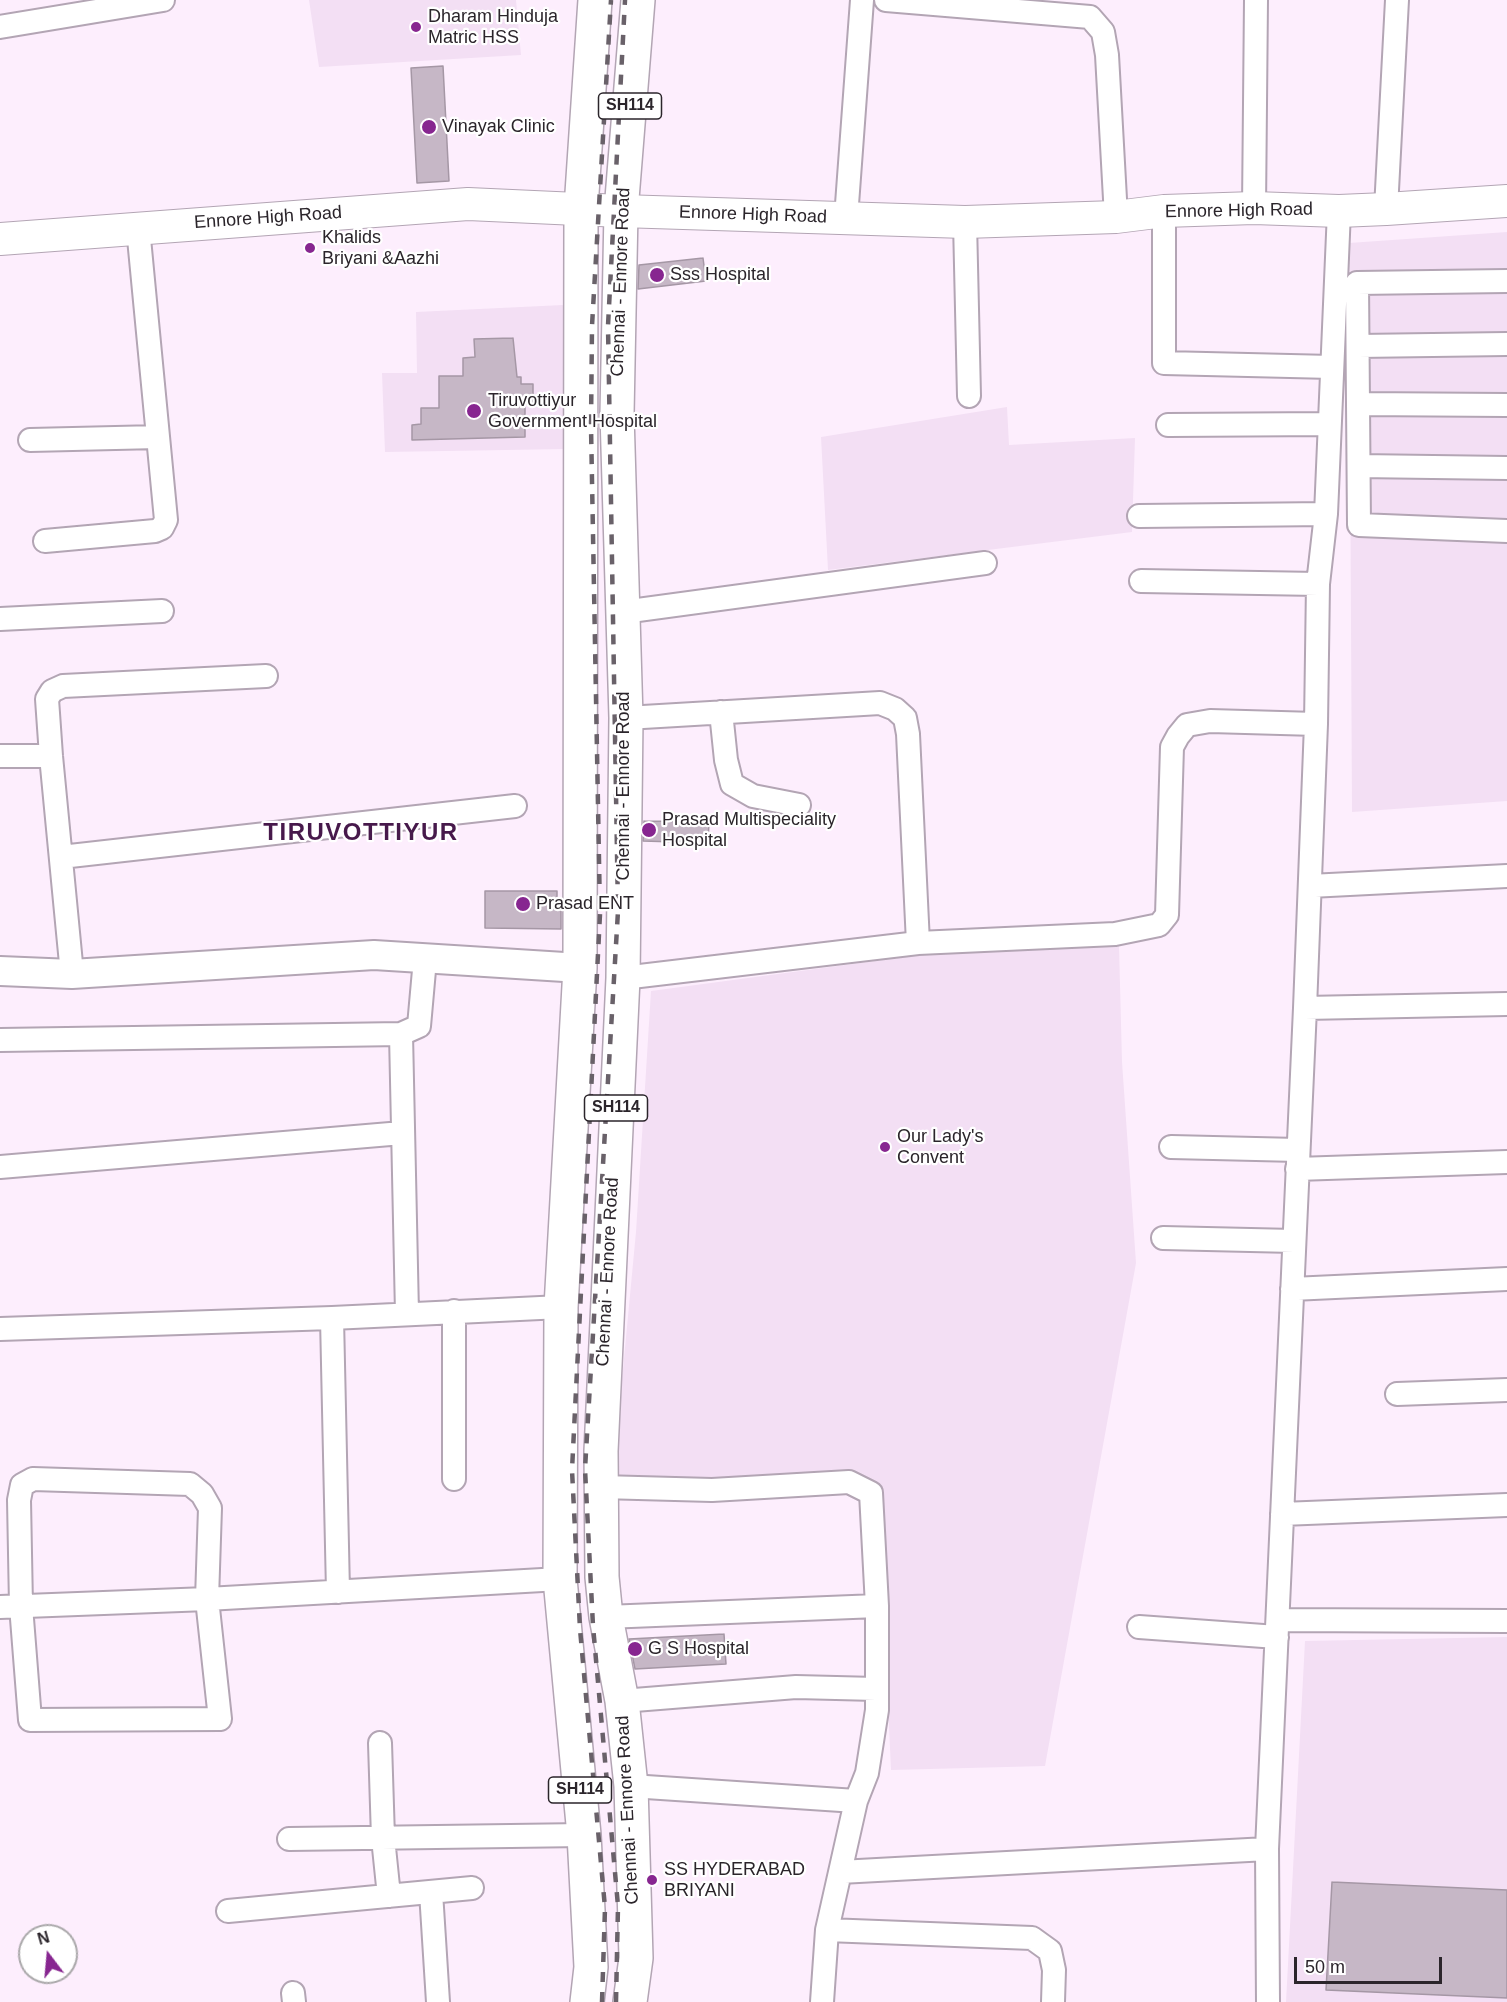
<!DOCTYPE html>
<style>
body{margin:0}
#map{position:relative;width:1507px;height:2002px;overflow:hidden;background:#fdeefd;font-family:Helvetica,sans-serif}
canvas{display:block}
.north{position:absolute;left:18px;top:1924px;width:60px;height:60px;box-sizing:border-box;background:#fff;border:2px solid #aaa8aa;border-radius:50%;rotate:344deg;font-size:16px;font-weight:700;line-height:24px;text-align:center;color:#2b252b}
.north::after{content:'';display:block;margin:auto;width:21px;height:27px;background:#872690;clip-path:polygon(50% 0,100% 100%,50% 72%,0 100%)}
.scale{position:absolute;left:1294px;top:1957px;width:148px;height:27px;box-sizing:border-box;border:3px solid #2b252b;border-top:0;padding-left:8px;font-size:18px;line-height:21px;white-space:nowrap;color:#2b252b;-webkit-text-stroke:4px #fff;paint-order:stroke}
</style>
<div id="map">
<canvas width="1507" height="2002"></canvas>
<div class="north">N</div>
<div class="scale">50 m</div>
</div>
<script>
const ctx = document.querySelector('canvas').getContext('2d');
ctx.lineJoin = 'round';
function fillPath(path, color) {
  ctx.fillStyle = color;
  ctx.fill(path, 'evenodd');
}
function shape(rows) {
  const path = new Path2D();
  for (const r of rows) {
    path.moveTo(r[0], r[1]);
    for (let i = 2; i < r.length; i += 2) path.lineTo(r[i], r[i + 1]);
  }
  return path;
}
function trace(path, color, width, dash) {
  ctx.strokeStyle = color;
  ctx.lineWidth = width;
  ctx.lineCap = dash ? 'butt' : 'round';
  ctx.setLineDash(dash || []);
  ctx.stroke(path);
}
function write(font, color, halo, rows, align = 'center') {
  ctx.font = font + ' Helvetica,sans-serif';
  ctx.lineWidth = 4.5;
  ctx.setLineDash([]);
  ctx.textBaseline = 'middle';
  ctx.strokeStyle = halo;
  ctx.fillStyle = color;
  for (const [text, x, y, turn = 0] of rows) {
    ctx.save();
    ctx.translate(x, y);
    ctx.rotate((+turn || 0) * Math.PI / 180);
    ctx.textAlign = isNaN(turn) ? turn : align;
    if (halo) ctx.strokeText(text, 0, 0);
    ctx.fillText(text, 0, 0);
    ctx.restore();
  }
}
const built = shape([
 [309,0,516,0,521,55,319,67],
 [1507,232,1507,801,1352,812,1349,243],
 [563,305,566,449,385,452,382,373,417,373,416,312],
 [1007,407,1009,445,1135,438,1132,532,828,570,821,437],
 [1119,946,1122,1062,1136,1263,1045,1766,891,1770,878,1483,612,1485,636,1232,651,991,942,952],
 [1507,1637,1507,2002,1286,2002,1305,1641]
]);
const building = shape([
 [443,66,449,181,417,183,411,68,443,66],
 [703,258,706,281,638,289,639,265,703,258],
 [513,338,517,377,521,377,521,384,533,384,533,404,525,404,525,437,412,440,412,425,421,424,421,408,439,408,439,376,463,376,463,358,475,357,474,339,513,338],
 [644,821,709,822,708,843,643,841,644,821],
 [485,891,557,891,557,908,561,908,561,929,485,928,485,891],
 [724,1634,726,1664,635,1669,629,1639,724,1634],
 [1332,1882,1507,1890,1507,1998,1326,1990,1332,1882]
]);
const minor = shape([
 [886,0,1090,17,1103,32,1107,55,1116,217],
 [0,27,163,0],
 [1254,208,1256,0],
 [1386,209,1397,0],
 [1164,211,1164,363,1332,367],
 [846,218,862,0],
 [965,222,969,396],
 [1507,281,1357,283,1359,525,1507,531],
 [1358,346,1507,344],
 [1358,404,1507,405],
 [1168,425,1329,424],
 [30,440,158,437],
 [1359,466,1507,468],
 [1139,516,1326,514],
 [45,541,155,531,162,528,166,520,138,228],
 [1141,581,1318,584],
 [623,612,985,563],
 [0,619,162,611],
 [721,712,726,760,732,784,753,796,799,805],
 [626,718,880,703,895,709,905,718,908,734,918,943],
 [0,756,51,756],
 [61,857,515,806],
 [1310,886,1507,876],
 [72,974,51,756,47,699,52,691,63,686,266,676],
 [623,978,918,943,1115,934,1159,925,1167,915,1172,747,1178,736,1187,725,1210,721,1316,724],
 [1305,1008,1507,1004],
 [0,1040,401,1034],
 [1171,1147,1298,1150],
 [0,1167,402,1133],
 [1297,1169,1507,1162],
 [1163,1238,1294,1241],
 [1292,1289,1507,1279],
 [454,1311,454,1479],
 [407,1314,401,1034,419,1026,425,959],
 [332,1318,338,1592],
 [0,1329,332,1318,561,1307],
 [1397,1394,1507,1390],
 [33,1479,190,1484,202,1494,210,1508,207,1599,220,1719,30,1720,21,1606,19,1500,22,1485,33,1479],
 [601,1487,712,1490,849,1482,871,1493,877,1606,877,1710,867,1773,856,1801,827,1930,822,2002],
 [1282,1514,1507,1505],
 [0,1607,207,1599,560,1579],
 [606,1617,877,1606],
 [1278,1620,1507,1621],
 [1139,1627,1277,1637],
 [622,1701,796,1687,876,1689],
 [380,1743,383,1838,389,1896],
 [631,1786,856,1801],
 [289,1839,584,1835],
 [840,1872,1267,1849],
 [431,1892,438,2002],
 [228,1911,472,1888],
 [827,1930,1032,1938,1050,1951,1054,1970,1053,2002],
 [293,1993,294,2002],
 [1268,2002,1267,1849,1305,1008,1316,724,1318,584,1326,514,1339,211]
]);
const tertiary = shape([
 [0,971,72,974,374,955,580,968]
]);
const secondary = shape([
 [0,239,468,204,621,211,965,222,1116,217,1164,211,1254,208,1339,211,1386,209,1507,201]
]);
const primary = shape([
 [587,2002,591,1967,584,1835,560,1579,561,1307,580,968,581,208,595,0],
 [630,2002,636,1958,631,1786,622,1701,606,1617,602,1577,601,1451,623,978,626,718,617,414,621,211,638,0]
]);
const rail = shape([
 [602,2002,605,1908,580,1629,572,1470,600,914,591,426,592,326,611,0],
 [616,2002,618,1906,593,1626,585,1469,618,911,608,326,625,0]
]);
const markers = [
 [416,27,6,"#872690"],
 [429,127,8,"#872690"],
 [310,248,6,"#872690"],
 [657,275,8,"#872690"],
 [474,411,8,"#872690"],
 [649,830,8,"#872690"],
 [523,904,8,"#872690"],
 [885,1147,6,"#872690"],
 [635,1649,8,"#872690"],
 [652,1880,6,"#872690"]
];
const shields = [
 [630,106,63],
 [616,1108,63],
 [580,1790,63]
];
const shieldNames = [
 ["SH114",630,106],
 ["SH114",616,1108],
 ["SH114",580,1790]
];
const poiNames = [
 ["Dharam Hinduja",428,17],
 ["Matric HSS",428,38],
 ["Vinayak Clinic",442,127],
 ["Khalids",322,238],
 ["Briyani &Aazhi",322,259],
 ["Sss Hospital",670,275],
 ["Tiruvottiyur",488,401],
 ["Government Hospital",488,422],
 ["Prasad Multispeciality",662,820],
 ["Hospital",662,841],
 ["Prasad ENT",536,904],
 ["Our Lady's",897,1137],
 ["Convent",897,1158],
 ["G S Hospital",648,1649],
 ["SS HYDERABAD",664,1870],
 ["BRIYANI",664,1891]
];
const streetNames = [
 ["Ennore High Road",1239,211,-1],
 ["Ennore High Road",753,215,2],
 ["Ennore High Road",268,218,-4],
 ["Chennai - Ennore Road",621,282,-88],
 ["Chennai - Ennore Road",624,786,-90],
 ["Chennai - Ennore Road",608,1272,-87],
 ["Chennai - Ennore Road",628,1810,-93]
];
const districtNames = [
 ["TIRUVOTTIYUR",361,833]
];
fillPath(built, '#f3dff4');
fillPath(building, '#c6b7c6');
trace(building, '#a597a5', 1.5);
trace(minor, '#b3a5b4', 26);
trace(tertiary, '#b3a5b4', 32);
trace(secondary, '#b3a5b4', 34);
trace(primary, '#b3a5b4', 36);
trace(minor, '#fff', 22);
trace(tertiary, '#fff', 28);
trace(secondary, '#fff', 32);
trace(primary, '#fff', 33);
trace(rail, '#696169', 4.5, [10, 10]);
for (const [x, y, r, color] of markers) {
  const dot = new Path2D();
  dot.arc(x, y, r, 0, 2 * Math.PI);
  ctx.fillStyle = color;
  ctx.fill(dot);
  trace(dot, '#fff', 2);
}
for (const [x, y, w] of shields) {
  const box = new Path2D();
  box.roundRect(x - w / 2, y - 13, w, 26, 4.5);
  ctx.fillStyle = '#fff';
  ctx.fill(box);
  trace(box, '#2b252b', 1.5);
}
write('bold 16px', '#2b252b', null, shieldNames);
write('18px', '#2b252b', '#fff', poiNames, 'left');
write('18px', '#2b252b', '#fff', streetNames);
ctx.letterSpacing = '1.5px';
write('bold 24px', '#47194b', '#fff', districtNames);
ctx.letterSpacing = '0px';
</script>
